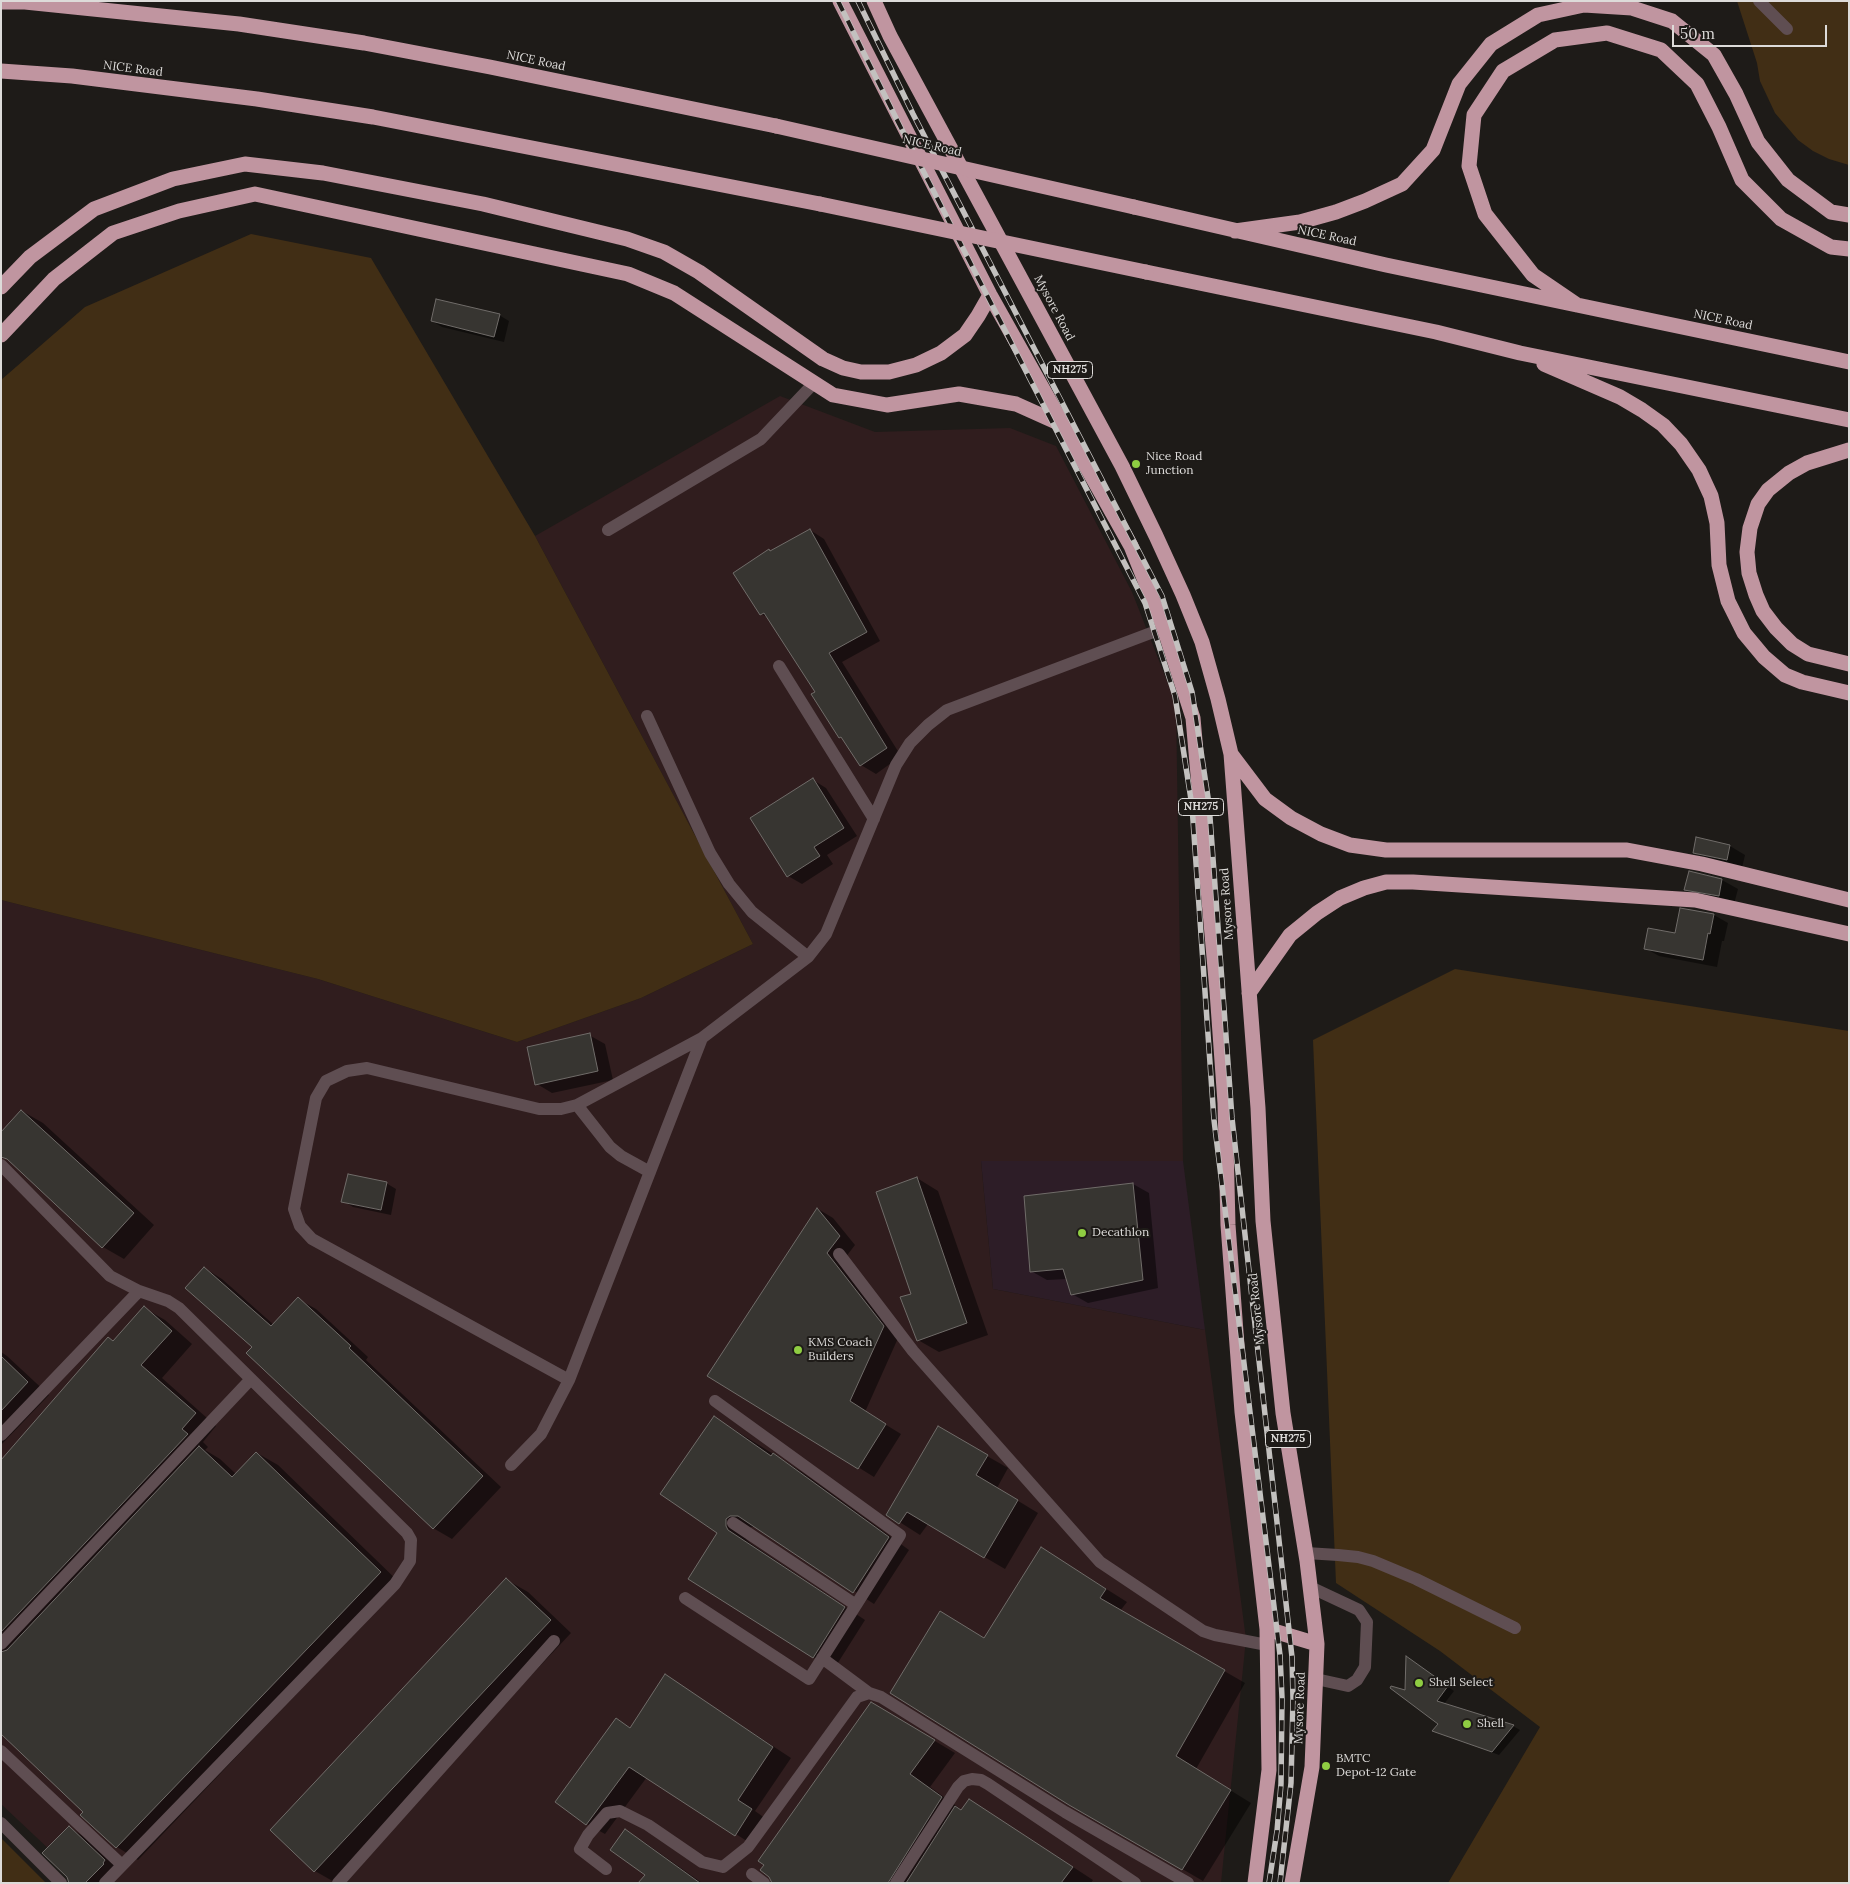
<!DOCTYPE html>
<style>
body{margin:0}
#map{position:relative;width:1850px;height:1884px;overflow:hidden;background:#1e1b18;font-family:Lora,serif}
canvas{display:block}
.frame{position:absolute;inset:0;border:2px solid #dddbd9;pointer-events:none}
.scale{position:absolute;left:1672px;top:25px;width:155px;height:22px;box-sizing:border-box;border:2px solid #dddbd9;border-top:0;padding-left:6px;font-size:15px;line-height:18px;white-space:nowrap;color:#dddbd9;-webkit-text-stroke:4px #1e1b18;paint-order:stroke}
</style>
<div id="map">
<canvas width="1850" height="1884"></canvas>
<div class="frame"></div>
<div class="scale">50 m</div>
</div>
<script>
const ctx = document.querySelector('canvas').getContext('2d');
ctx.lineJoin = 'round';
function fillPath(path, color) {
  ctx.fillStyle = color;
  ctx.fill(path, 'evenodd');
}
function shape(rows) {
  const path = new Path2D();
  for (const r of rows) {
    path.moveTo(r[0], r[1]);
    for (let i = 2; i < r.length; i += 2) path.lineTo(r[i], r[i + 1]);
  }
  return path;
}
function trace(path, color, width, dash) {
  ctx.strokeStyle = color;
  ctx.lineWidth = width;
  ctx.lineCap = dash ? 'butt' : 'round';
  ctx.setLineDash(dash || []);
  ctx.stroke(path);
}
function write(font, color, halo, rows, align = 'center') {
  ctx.font = font + ' Lora,serif';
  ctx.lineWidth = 4;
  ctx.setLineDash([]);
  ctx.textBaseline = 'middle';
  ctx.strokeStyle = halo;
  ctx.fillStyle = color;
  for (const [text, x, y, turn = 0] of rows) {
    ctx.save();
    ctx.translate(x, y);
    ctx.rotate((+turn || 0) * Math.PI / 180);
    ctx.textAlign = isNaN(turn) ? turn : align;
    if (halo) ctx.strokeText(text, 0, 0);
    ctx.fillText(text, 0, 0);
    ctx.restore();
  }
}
const commercial = shape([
 [981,1161,1183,1161,1205,1330,993,1289]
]);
const industrial = shape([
 [780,396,875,432,1010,428,1056,446,1132,592,1176,704,1183,1161,981,1161,993,1289,1205,1330,1246,1639,1221,1883,85,1883,1,1804,1,900,318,979,517,1042,641,998,753,944,535,536]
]);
const green = shape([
 [1737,1,1849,1,1849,165,1829,159,1813,151,1798,140,1775,113,1760,81,1757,63],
 [251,234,371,258,535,536,753,944,641,998,517,1042,318,979,1,900,1,380,85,307],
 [1455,969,1849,1031,1849,1883,1448,1883,1540,1727,1440,1651,1336,1583,1313,1040],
 [1,1838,46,1883,1,1883]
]);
const shadow = shape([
 [499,315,509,321,504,342,442,327,432,321],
 [810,530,824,539,880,641,842,662,901,756,876,774,861,765,844,739,840,737,817,693,769,618,761,614,771,552],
 [813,780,826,788,857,836,827,855,833,864,802,884,788,876],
 [1730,846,1745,855,1742,868,1710,861,1694,852],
 [1690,873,1722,880,1738,889,1734,904,1701,898,1686,889],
 [1681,910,1714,915,1728,923,1724,941,1722,941,1717,967,1659,956,1645,948,1676,934],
 [589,1035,605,1044,613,1080,552,1093,537,1084],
 [22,1111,43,1123,154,1225,124,1259,103,1247,8,1158],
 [917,1178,938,1191,988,1335,939,1352,918,1340,913,1295],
 [386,1183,396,1189,391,1215,353,1207,343,1201],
 [1133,1184,1149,1193,1158,1288,1088,1303,1072,1294,1067,1279,1047,1280,1031,1271,1025,1197],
 [818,1209,833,1218,855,1245,842,1262,899,1336,865,1412,901,1434,874,1477,709,1375],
 [204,1268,222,1279,274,1325,298,1299,316,1309,368,1357,366,1360,501,1487,452,1539,433,1528,254,1346],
 [144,1308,165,1320,192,1344,162,1378,216,1426,203,1442,208,1447,205,1450,220,1459,236,1474,257,1453,278,1465,401,1584,138,1860,117,1847,82,1814,84,1812,1,1732,1,1462,109,1338,114,1341],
 [1,1352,7,1356,49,1395,1,1445],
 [714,1417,802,1472,909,1550,874,1604,756,1527,751,1527,747,1531,746,1539,750,1543,865,1620,834,1669,813,1657,719,1533],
 [938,1428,1008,1468,997,1488,1038,1513,1005,1569,928,1524,920,1535,887,1514],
 [1062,1561,1127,1602,1120,1611,1245,1683,1196,1769,1251,1803,1203,1881,1070,1804,985,1639],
 [507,1580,528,1592,571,1633,336,1883,315,1871],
 [1413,1662,1454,1691,1444,1704,1513,1726,1520,1730,1499,1755,1434,1730,1439,1724],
 [666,1676,791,1758,755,1811,769,1821,753,1845,647,1777,605,1834,587,1824,616,1719,631,1728],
 [893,1716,955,1753,930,1787,962,1810,990,1813,1093,1880,1091,1883,772,1883],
 [69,1828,85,1837,120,1870,109,1883,72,1883,44,1853],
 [625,1831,644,1842,702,1883,640,1883,647,1875]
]);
const building = shape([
 [436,299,500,314,494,337,431,321,436,299],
 [810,529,867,632,829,653,887,748,860,766,841,737,839,738,811,694,815,692,764,613,760,615,733,573,769,549,770,551,810,529],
 [813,778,844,828,814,847,820,856,787,877,750,818,813,778],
 [1696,837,1730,845,1727,860,1693,853,1696,837],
 [1689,871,1722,879,1719,896,1684,890,1689,871],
 [1680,908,1714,914,1710,934,1708,933,1703,960,1644,949,1648,928,1675,933,1680,908],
 [590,1033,598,1071,535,1085,527,1047,590,1033],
 [21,1110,134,1213,102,1248,7,1159,1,1157,1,1132,21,1110],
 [348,1174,387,1182,381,1210,341,1202,348,1174],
 [917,1177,967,1323,917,1341,900,1297,911,1294,876,1192,917,1177],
 [1133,1183,1143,1280,1071,1295,1063,1269,1030,1272,1024,1196,1133,1183],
 [817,1208,840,1236,827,1253,884,1326,850,1401,886,1424,858,1469,707,1376,817,1208],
 [204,1267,271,1326,298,1297,351,1346,349,1348,483,1476,433,1529,246,1353,252,1347,185,1288,204,1267],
 [144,1306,172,1331,141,1365,196,1413,182,1429,188,1434,1,1632,1,1460,108,1337,113,1341,144,1306],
 [1,1356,28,1382,1,1411,1,1356],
 [714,1416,771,1456,773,1453,780,1458,889,1537,853,1593,738,1516,730,1516,726,1519,726,1526,728,1530,845,1607,813,1658,688,1579,717,1533,660,1494,714,1416],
 [938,1426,988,1455,976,1475,1018,1500,984,1558,907,1512,899,1524,886,1515,938,1426],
 [199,1446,232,1477,256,1452,381,1572,116,1848,80,1815,83,1812,1,1734,1,1652,7,1650,199,1446],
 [1041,1547,1106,1589,1100,1598,1225,1670,1176,1756,1231,1790,1182,1870,1069,1805,890,1693,940,1611,984,1638,1041,1547],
 [506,1578,551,1620,314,1872,270,1830,506,1578],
 [1406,1656,1448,1686,1437,1701,1514,1725,1492,1752,1432,1731,1438,1724,1390,1688,1391,1686,1405,1690,1406,1656],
 [665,1674,773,1747,738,1800,752,1809,735,1836,629,1767,586,1825,555,1802,616,1718,630,1728,665,1674],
 [871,1702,935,1740,910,1774,942,1797,888,1883,772,1883,769,1877,760,1870,764,1865,758,1861,871,1702],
 [969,1799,1073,1867,1061,1883,906,1883,955,1806,961,1810,969,1799],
 [69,1826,105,1860,103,1863,104,1864,85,1883,69,1883,67,1877,42,1853,69,1826],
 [625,1829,700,1883,638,1883,645,1875,610,1850,625,1829]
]);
const minor = shape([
 [1759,1,1787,29],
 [608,530,761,439,814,383],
 [779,666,874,819],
 [647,716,710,853,729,884,752,912,808,957],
 [702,1038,808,957,826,934,896,765,910,743,928,725,947,710,1164,628],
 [577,1105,610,1147,621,1156,650,1172],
 [1,1165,110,1276,139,1291,168,1301,179,1308,407,1533,411,1540,410,1561,395,1584,105,1883],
 [839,1254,913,1351,1100,1562,1203,1631,1215,1635,1267,1645],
 [715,1401,900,1535,856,1605,733,1523],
 [1,1435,139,1291],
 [511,1465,541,1434,569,1380,702,1038,577,1105,561,1109,539,1109,367,1068,347,1071,326,1081,316,1098,294,1209,300,1226,312,1239,569,1380],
 [1306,1553,1338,1555,1358,1557,1373,1561,1416,1579,1515,1628],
 [1310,1587,1359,1610,1367,1622,1365,1667,1357,1680,1348,1686,1316,1679],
 [685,1598,809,1679,856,1605],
 [1,1644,251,1379],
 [822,1658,869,1693],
 [1,1751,122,1865],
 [1,1823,61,1883],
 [606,1869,580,1849,588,1835,607,1813,620,1811,648,1825,702,1862,723,1867,748,1847,857,1697,869,1693,881,1697,1065,1812,1188,1883],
 [752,1874,764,1883],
 [338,1883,554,1641],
 [896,1883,958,1787,964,1781,972,1779,981,1780,988,1784,1135,1883]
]);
const highway = shape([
 [840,1,990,295,1131,546,1164,628,1193,718,1217,991,1225,1103,1228,1225,1242,1412,1267,1629,1269,1770,1255,1883],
 [874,1,890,36,1122,466,1156,536,1183,595,1202,642,1218,699,1231,754,1258,1108,1263,1221,1283,1413,1307,1561,1317,1644,1312,1767,1292,1883],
 [1,2,25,2,239,24,364,43,490,67,776,126],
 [1,71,72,76,257,99,373,117,820,204],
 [1134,207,1386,265,1849,362],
 [1235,231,1300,222,1336,212,1365,201,1402,184,1433,150,1459,84,1491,44,1538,15,1584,5,1632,8,1672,21,1714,55,1736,94,1758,142,1788,180,1831,212,1849,215],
 [1146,272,1436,332,1520,353,1849,420],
 [1,287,30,257,94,209,173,179,245,164,323,173,483,204,627,239,664,252,699,272,823,359,843,368,861,372,889,372,916,365,941,353,965,335,978,316,990,295],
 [1577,305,1533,275,1485,214,1469,166,1474,115,1503,71,1555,40,1607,33,1661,50,1697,84,1719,127,1742,180,1781,219,1831,247,1849,249],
 [1,335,54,279,113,233,179,211,255,194,628,274,674,293,833,395,887,405,959,394,1016,404,1065,426],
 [1544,364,1620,397,1642,410,1663,425,1681,444,1699,470,1711,496,1717,523,1719,565,1728,601,1744,633,1764,657,1785,675,1802,682,1849,693],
 [1849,450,1807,463,1789,473,1768,490,1758,504,1750,528,1747,552,1749,573,1756,595,1763,611,1776,628,1792,644,1808,654,1849,664],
 [1231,754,1265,799,1291,818,1321,834,1350,845,1386,850,1627,850,1702,864,1849,900],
 [1249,993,1290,935,1317,913,1340,898,1364,888,1386,882,1413,882,1695,900,1849,934],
 [1267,1629,1317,1644]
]);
const rail = shape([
 [838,1,898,122,1145,603,1175,696,1192,806,1214,1120,1280,1655,1282,1698,1281,1784,1277,1831,1269,1883],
 [858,1,913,114,1162,596,1192,692,1209,804,1232,1118,1292,1657,1293,1699,1291,1783,1280,1883]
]);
const highwayBridge = shape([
 [776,126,1134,207],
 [820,204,1146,272]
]);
const markers = [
 [1136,464,5,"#8fcd42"],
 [1082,1233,5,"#8fcd42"],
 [798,1350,5,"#8fcd42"],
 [1419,1683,5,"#8fcd42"],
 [1467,1724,5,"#8fcd42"],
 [1326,1766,5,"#8fcd42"]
];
const shields = [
 [1070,370,45],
 [1201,807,45],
 [1288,1439,45]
];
const shieldNames = [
 ["NH275",1070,370],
 ["NH275",1201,807],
 ["NH275",1288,1439]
];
const streetNames = [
 ["NICE Road",536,61,12],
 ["NICE Road",133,69,7],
 ["NICE Road",932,146,13],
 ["NICE Road",1327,236,12],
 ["Mysore Road",1054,308,62],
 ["NICE Road",1723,320,12],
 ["Mysore Road",1227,904,-94],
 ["Mysore Road",1257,1309,-96],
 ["Mysore Road",1300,1708,-88]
];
const poiNames = [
 ["Nice Road",1146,457],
 ["Junction",1146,471],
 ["Decathlon",1092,1233],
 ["KMS Coach",808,1343],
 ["Builders",808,1357],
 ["Shell Select",1429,1683],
 ["Shell",1477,1724],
 ["BMTC",1336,1759],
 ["Depot-12 Gate",1336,1773]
];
fillPath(commercial, '#2d1d27');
fillPath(industrial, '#301d1e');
fillPath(green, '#412e15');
fillPath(shadow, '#0007');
fillPath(building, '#373531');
trace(building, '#706c69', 1);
trace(minor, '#5f4e52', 12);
trace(highway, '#c095a0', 15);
trace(rail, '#c3c1bf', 5.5);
trace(rail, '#1e1b18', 4, [11]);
trace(highwayBridge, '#c095a0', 15);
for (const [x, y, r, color] of markers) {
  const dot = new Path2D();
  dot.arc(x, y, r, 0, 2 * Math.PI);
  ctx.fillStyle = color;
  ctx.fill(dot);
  trace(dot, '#1e1b18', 2);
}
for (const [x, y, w] of shields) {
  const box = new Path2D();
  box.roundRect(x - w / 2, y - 8.5, w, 17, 4);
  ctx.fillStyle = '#1e1b18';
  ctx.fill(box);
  trace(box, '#dddbd9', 1);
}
write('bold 11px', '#dddbd9', null, shieldNames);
write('12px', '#dddbd9', '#1e1b18', streetNames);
write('12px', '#dddbd9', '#1e1b18', poiNames, 'left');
</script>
